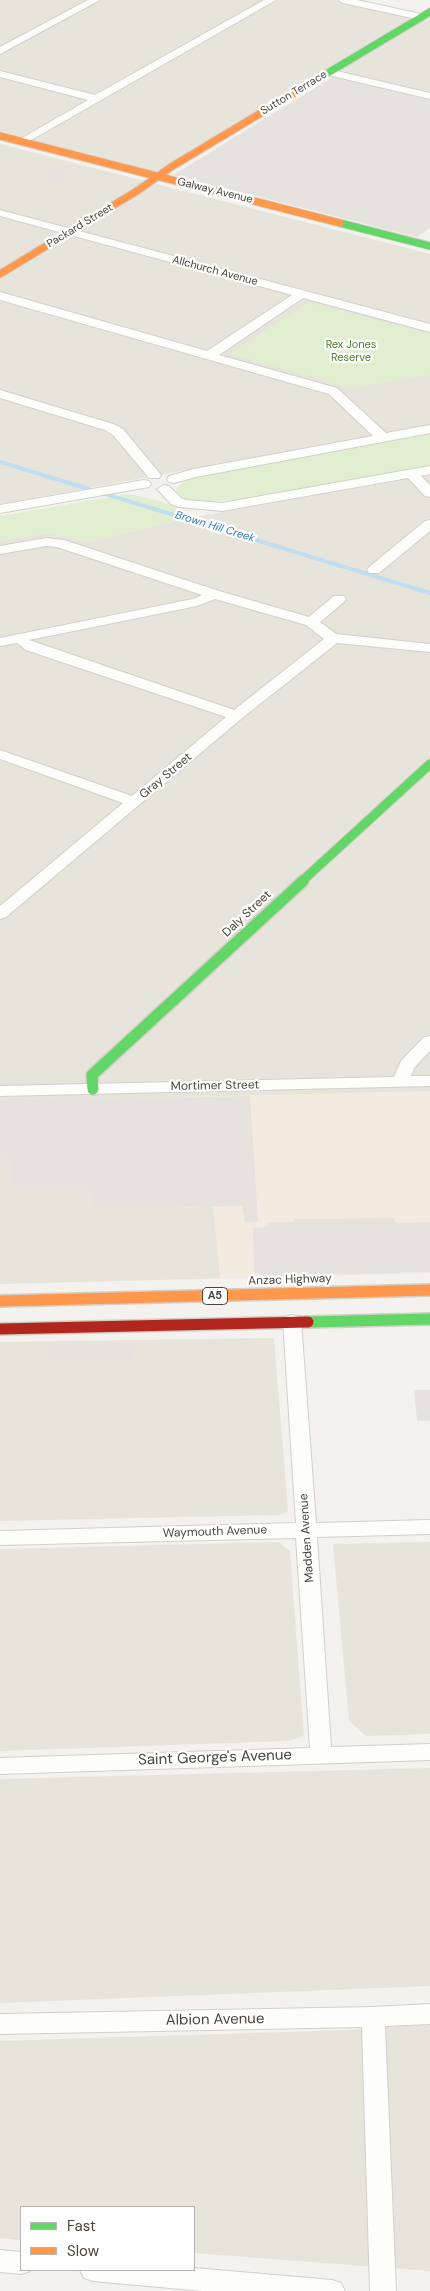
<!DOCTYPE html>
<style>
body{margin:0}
#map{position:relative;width:430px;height:2291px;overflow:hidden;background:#f4f2ee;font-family:"DM Sans",sans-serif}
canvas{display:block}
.legend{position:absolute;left:20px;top:2206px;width:175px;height:65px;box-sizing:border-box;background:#fff;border:1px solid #b7b4b0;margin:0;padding:6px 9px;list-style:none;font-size:15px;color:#4b4439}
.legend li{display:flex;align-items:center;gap:10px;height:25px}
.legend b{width:25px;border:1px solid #b7b4b0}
</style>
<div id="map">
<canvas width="430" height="2291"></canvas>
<ul class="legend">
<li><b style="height:6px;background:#63d668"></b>Fast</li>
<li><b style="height:6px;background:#ff974d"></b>Slow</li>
</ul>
</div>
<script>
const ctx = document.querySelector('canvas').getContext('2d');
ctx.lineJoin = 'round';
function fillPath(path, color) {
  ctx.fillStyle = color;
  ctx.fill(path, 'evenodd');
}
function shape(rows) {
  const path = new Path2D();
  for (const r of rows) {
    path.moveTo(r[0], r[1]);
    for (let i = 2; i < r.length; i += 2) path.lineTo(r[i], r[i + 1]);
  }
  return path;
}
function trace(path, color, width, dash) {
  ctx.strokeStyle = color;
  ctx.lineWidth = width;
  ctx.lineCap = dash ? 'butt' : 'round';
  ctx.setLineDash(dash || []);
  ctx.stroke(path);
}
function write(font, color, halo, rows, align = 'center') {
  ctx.font = font + ' "DM Sans",sans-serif';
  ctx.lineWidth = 4.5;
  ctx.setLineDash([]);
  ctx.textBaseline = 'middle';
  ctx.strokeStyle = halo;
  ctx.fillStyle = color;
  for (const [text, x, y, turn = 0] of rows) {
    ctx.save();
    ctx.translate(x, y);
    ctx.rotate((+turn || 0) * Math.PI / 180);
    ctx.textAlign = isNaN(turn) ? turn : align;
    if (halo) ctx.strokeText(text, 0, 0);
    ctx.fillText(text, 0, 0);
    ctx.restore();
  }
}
const residential = shape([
 [0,0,333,0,425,21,430,18,430,92,326,69,155,172,0,131],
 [0,144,430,254,430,426,0,504],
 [430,475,430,1273,0,1284,0,541,47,533,85,542,189,518],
 [274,1338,288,1511,280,1515,0,1521,0,1342],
 [279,1542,290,1551,304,1736,288,1741,0,1751,0,1549],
 [430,1542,430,1734,366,1736,349,1721,333,1544],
 [430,1768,430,1986,0,2003,0,1779],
 [430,2024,430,2271,194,2253,194,2207,21,2207,21,2240,0,2238,0,2041,347,2030]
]);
const commercial = shape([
 [430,1091,430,1273,220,1278,213,1207,93,1210,93,1187,11,1188,11,1153,0,1153,0,1101]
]);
const industrial = shape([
 [333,77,430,100,430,228,417,237,173,175]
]);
const green = shape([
 [308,302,430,334,430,375,347,389,320,379,229,354],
 [430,433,430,466,251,499,198,502,187,500,176,492,177,487,185,481,201,476],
 [129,494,160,501,184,511,189,518,85,542,47,533,0,541,0,516]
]);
const parking = shape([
 [54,169,74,175,59,183,39,178],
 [359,204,413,218,421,217,430,210,430,227,425,230,349,211],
 [250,1096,258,1222,245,1222,242,1206,93,1210,93,1187,11,1188,11,1153,0,1153,0,1100],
 [394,1218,396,1223,430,1222,430,1272,265,1276,254,1272,253,1228,268,1227,268,1222,294,1222,294,1219],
 [133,1345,132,1360,48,1362,48,1347],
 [430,1390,430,1421,417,1421,414,1390]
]);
const stream = shape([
 [0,462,430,593]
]);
const street = shape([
 [88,0,100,0,0,54,0,47,88,0],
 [264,0,276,0,26,143,22,144,17,141,88,100,0,77,0,71,95,95,264,0],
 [338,0,357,0,421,14,426,17,421,20,343,3,338,0],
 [328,69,430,93,430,99,324,74,324,70,328,69],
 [0,210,430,324,430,332,303,298,219,355,337,388,386,433,430,425,430,433,196,477,174,483,169,482,167,479,169,476,194,469,373,436,329,394,0,300,0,292,207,351,292,295,0,216,0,210],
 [0,390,113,424,123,429,161,475,159,478,149,478,113,435,105,430,0,398,0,390],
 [430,466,430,474,421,476,430,485,430,497,425,496,408,478,222,511,179,507,171,504,157,489,164,485,169,486,181,498,186,500,222,503,430,466],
 [144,480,149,481,151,484,149,487,0,513,0,505,144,480],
 [430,520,430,531,379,573,369,573,367,570,369,567,425,521,430,520],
 [46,538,64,540,219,591,309,617,334,596,344,596,346,599,344,602,320,622,336,634,430,644,430,652,337,643,241,719,6,917,0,919,0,906,123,803,0,759,0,750,132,796,226,717,26,650,17,643,0,646,0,638,193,599,202,595,57,547,46,546,0,554,0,546,46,538],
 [215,599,306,625,324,639,234,710,29,640,197,606,215,599],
 [430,1036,430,1051,414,1068,411,1076,430,1076,430,1086,0,1096,0,1086,394,1077,401,1061,424,1037,430,1036],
 [292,1315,299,1317,301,1321,316,1523,430,1520,430,1534,317,1537,331,1747,430,1744,430,1760,0,1774,0,1758,310,1748,296,1538,0,1545,0,1531,296,1523,283,1321,285,1317,292,1315],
 [430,2004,430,2024,385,2026,396,2291,370,2291,362,2027,0,2034,0,2014,373,2007,430,2004],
 [0,2250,21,2252,21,2270,30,2271,21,2274,0,2272,0,2250],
 [194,2268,332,2280,341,2283,345,2291,203,2291,93,2281,84,2278,80,2270,194,2270,194,2268]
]);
const fastFar2 = shape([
 [316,80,430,12],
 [340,223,430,246]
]);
const fastFar1 = shape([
 [301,882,430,764]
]);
const fast = shape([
 [93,1089,92,1075,303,881],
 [308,1322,430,1319]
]);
const slowFar1 = shape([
 [0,136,340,223],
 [0,274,137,191,171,167,316,80]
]);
const slow = shape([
 [0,1301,430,1290]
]);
const jam = shape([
 [0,1329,308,1322]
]);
const farStreetnames = [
 ["Sutton Terrace",294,93,-31],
 ["Galway Avenue",215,191,14],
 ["Packard Street",80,226,-31],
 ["Allchurch Avenue",215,271,15]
];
const farParknames = [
 ["Rex Jones",351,345],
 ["Reserve",351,358]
];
const farWaternames = [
 ["Brown Hill Creek",215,527,17]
];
const shields = [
 [215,1296,25]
];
const shieldNames = [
 ["A5",215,1296]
];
const streetNames = [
 ["Gray Street",166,776,-40],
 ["Daly Street",247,914,-43],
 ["Mortimer Street",215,1086,-1],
 ["Anzac Highway",290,1280,-2],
 ["Waymouth Avenue",215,1532,-2],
 ["Madden Avenue",307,1538,-94]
];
const nearStreetnames = [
 ["Saint George's Avenue",215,1758,-2],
 ["Albion Avenue",215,2020,-1]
];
fillPath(residential, '#e7e4dc');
fillPath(commercial, '#f3ebdf');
fillPath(industrial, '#e6e2de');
fillPath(green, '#e1eecf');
fillPath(parking, '#e6e3df');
trace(stream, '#c0ddf1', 4);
trace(street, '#d2d0cb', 2);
trace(fastFar2, '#d3cfc5', 9);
trace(fastFar1, '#d3cfc5', 11);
trace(fast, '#d3cfc5', 14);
trace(slowFar1, '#d3cfc5', 9);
trace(slow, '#d3cfc5', 14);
trace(jam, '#d3cfc5', 14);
fillPath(street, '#fdfdfc');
trace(fastFar2, '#63d668', 7);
trace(fastFar1, '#63d668', 9);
trace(fast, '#63d668', 11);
trace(slowFar1, '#ff974d', 7);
trace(slow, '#ff974d', 11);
trace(jam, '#b3261e', 11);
write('11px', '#4b4439', '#fff', farStreetnames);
write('11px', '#4a7f2a', '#fff', farParknames);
write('italic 11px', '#2e7ab2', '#fff', farWaternames);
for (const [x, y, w] of shields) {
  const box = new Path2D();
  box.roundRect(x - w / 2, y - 8.5, w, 17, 4);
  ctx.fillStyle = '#fff';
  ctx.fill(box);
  trace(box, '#4b4439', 1);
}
write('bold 11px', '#4b4439', null, shieldNames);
write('12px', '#4b4439', '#fff', streetNames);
write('15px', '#4b4439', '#fff', nearStreetnames);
</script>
